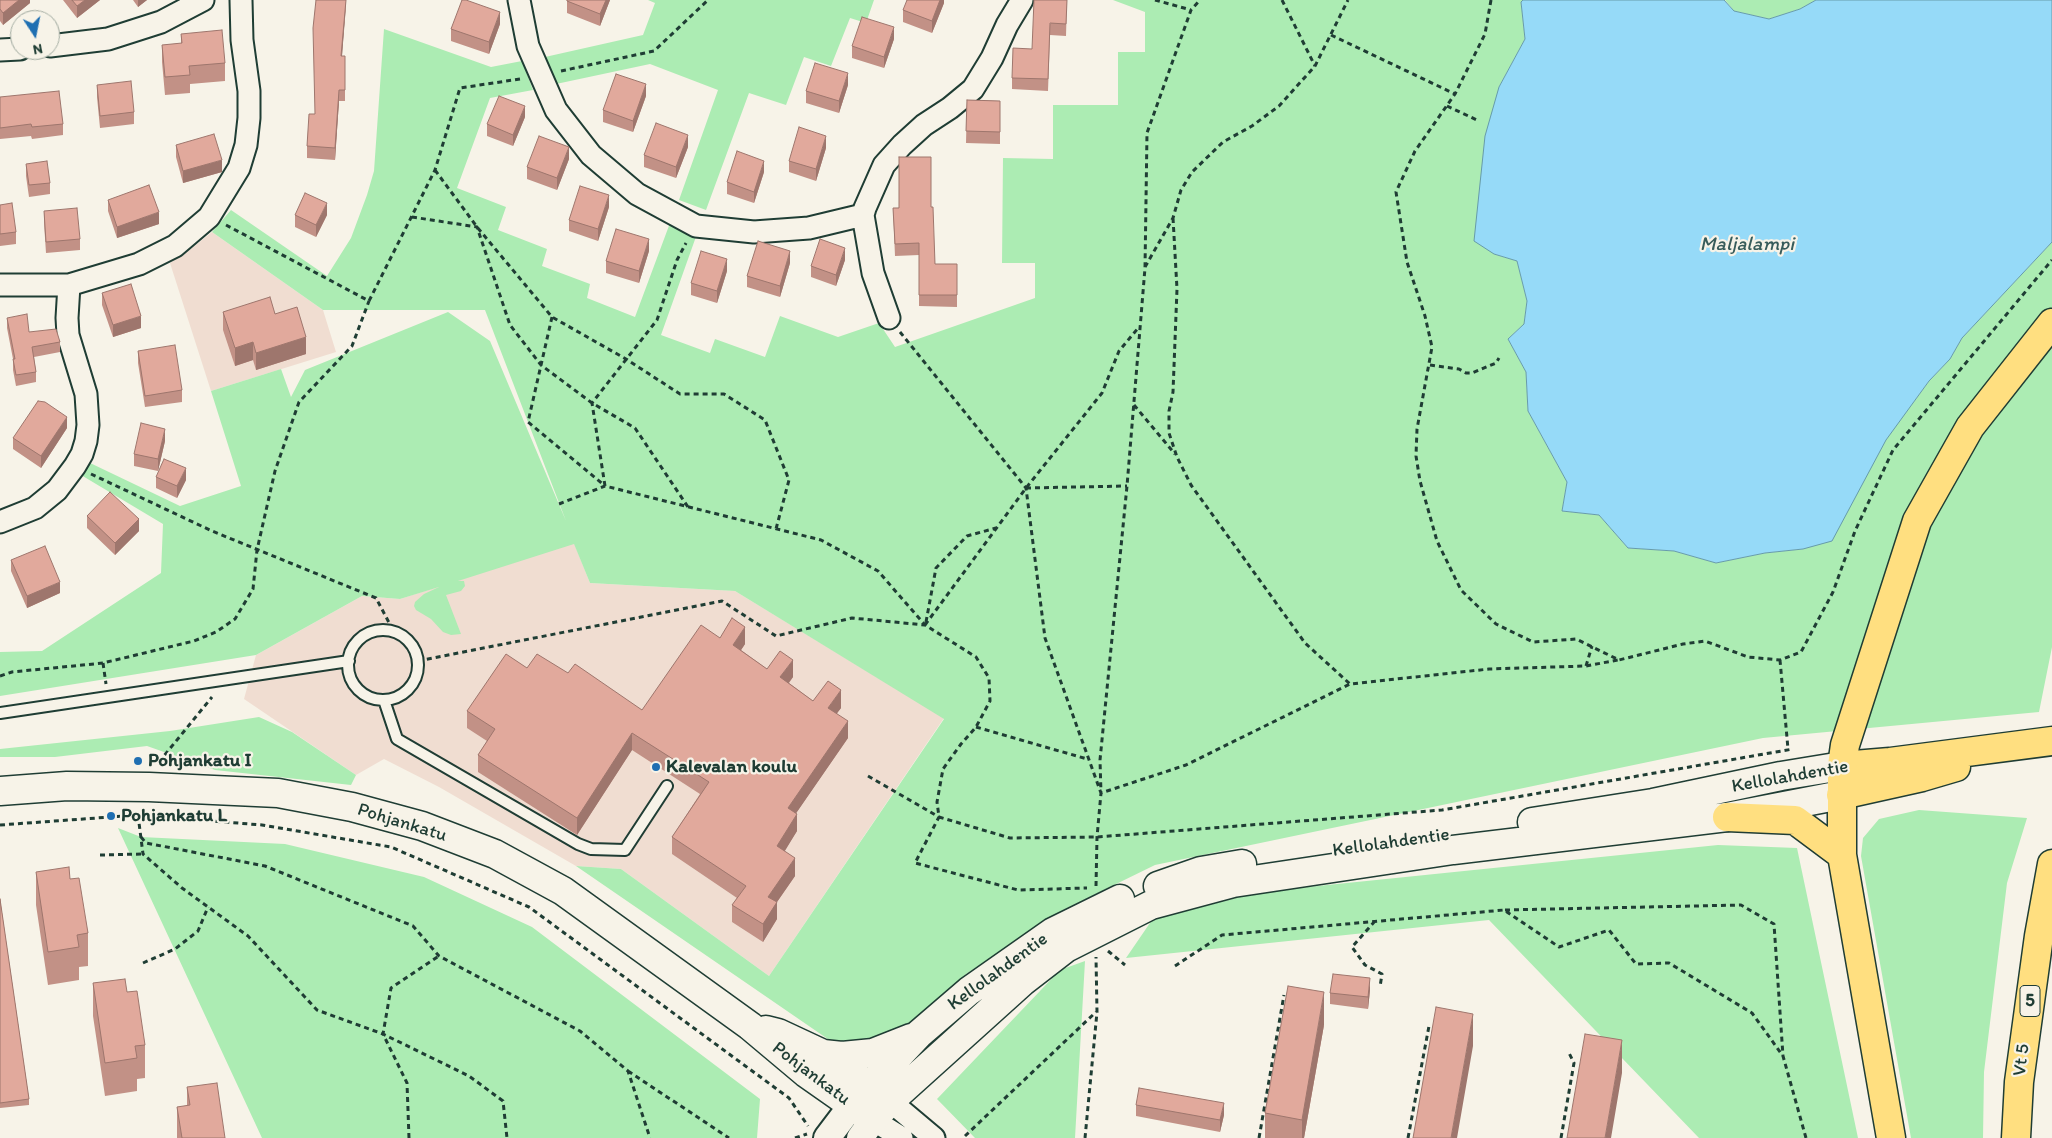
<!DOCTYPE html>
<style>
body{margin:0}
#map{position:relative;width:2052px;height:1138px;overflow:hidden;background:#f7f3e8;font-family:Itim,sans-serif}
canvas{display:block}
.north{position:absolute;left:10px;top:10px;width:50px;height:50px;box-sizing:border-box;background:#f7f3e8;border:1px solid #a1aaa0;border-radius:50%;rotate:169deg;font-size:14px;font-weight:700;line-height:20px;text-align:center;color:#1f3d34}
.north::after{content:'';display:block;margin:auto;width:18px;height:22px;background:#1f6fb2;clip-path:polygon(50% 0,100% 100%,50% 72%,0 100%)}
</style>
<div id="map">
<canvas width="2052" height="1138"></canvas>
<div class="north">N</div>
</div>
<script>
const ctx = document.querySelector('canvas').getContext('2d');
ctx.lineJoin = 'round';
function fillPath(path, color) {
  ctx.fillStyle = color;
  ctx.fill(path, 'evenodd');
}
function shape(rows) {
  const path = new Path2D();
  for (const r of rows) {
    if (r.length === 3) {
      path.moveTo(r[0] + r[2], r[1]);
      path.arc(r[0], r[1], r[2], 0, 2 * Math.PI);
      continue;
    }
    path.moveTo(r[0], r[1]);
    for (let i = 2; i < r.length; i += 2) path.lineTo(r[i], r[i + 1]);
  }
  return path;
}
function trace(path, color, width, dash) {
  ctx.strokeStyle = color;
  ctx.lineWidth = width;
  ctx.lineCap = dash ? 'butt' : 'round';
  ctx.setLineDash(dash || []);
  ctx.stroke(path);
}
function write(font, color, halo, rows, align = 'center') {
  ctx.font = font + ' Itim,sans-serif';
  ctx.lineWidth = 4.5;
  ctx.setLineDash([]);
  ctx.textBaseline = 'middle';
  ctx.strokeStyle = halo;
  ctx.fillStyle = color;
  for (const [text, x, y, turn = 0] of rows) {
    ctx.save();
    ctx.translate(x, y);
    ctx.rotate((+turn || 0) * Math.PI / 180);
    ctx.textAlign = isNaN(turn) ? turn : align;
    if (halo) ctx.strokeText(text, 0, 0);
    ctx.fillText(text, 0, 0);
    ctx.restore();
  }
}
const built = shape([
 [212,232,323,310,336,352,211,391,170,263,192,248],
 [574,543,590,583,735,591,944,718,769,976,621,869,576,866,439,787,384,759,356,775,244,699,256,655,362,596,400,599]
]);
const green = shape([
 [648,0,874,0,866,23,850,18,831,66,804,57,786,105,749,93,706,210,679,200,718,90,650,64,556,84,545,57,643,35,655,3],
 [1113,0,1523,0,1521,2,1525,39,1499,87,1494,254,1517,261,1527,301,1524,324,1508,339,1526,372,1528,411,1567,482,1562,511,1599,515,1628,548,1674,551,1716,563,1765,553,1803,549,1929,381,1950,359,1962,338,2052,242,2052,647,2039,712,1763,738,1155,865,1063,910,966,974,887,1043,838,1046,576,866,621,869,769,976,944,719,735,591,590,583,574,544,458,581,464,581,465,586,461,591,446,595,461,634,451,635,443,632,431,619,416,610,414,606,415,602,424,594,439,587,400,599,362,596,256,655,0,696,0,652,42,651,161,573,163,524,81,475,88,462,180,506,241,486,211,391,281,369,291,397,305,370,448,312,490,341,566,521,485,310,323,310,212,232,231,210,327,276,351,238,367,195,374,171,384,29,491,67,522,61,533,90,490,98,457,188,506,207,498,230,547,249,542,266,590,284,587,298,635,317,670,223,698,231,661,335,710,353,715,339,765,357,780,316,838,337,879,323,895,347,1035,298,1035,263,1002,263,1003,158,1053,159,1053,105,1118,105,1118,52,1145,52,1145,12],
 [1725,0,1816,0,1800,9,1769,19,1734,11],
 [259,717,292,732,356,775,351,785,215,770,147,746,55,757,0,757,0,749,170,731],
 [1919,810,2027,818,2007,883,1984,1072,1983,1138,1911,1138,1861,856,1863,838,1879,819],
 [118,828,141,837,285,844,424,877,532,927,760,1099,757,1138,262,1138],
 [1718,845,1797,848,1858,1138,1699,1138,1489,920,1126,958,1152,920,1259,892],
 [1085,961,1075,1138,975,1138,937,1099,1060,970]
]);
const water = shape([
 [1523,0,1724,0,1734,11,1769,19,1800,9,1816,0,2052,0,2052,242,1962,338,1950,359,1929,381,1886,440,1832,541,1803,549,1765,553,1716,563,1674,551,1628,548,1599,515,1562,511,1567,482,1528,411,1526,372,1508,339,1524,324,1527,301,1517,261,1494,254,1474,241,1485,136,1499,87,1525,39,1521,2,1523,0]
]);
const path = shape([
 [1155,0,1191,10],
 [1282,0,1315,66],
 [1491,0,1485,34,1455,94,1415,151,1396,192,1407,262,1425,316,1432,347,1417,429,1416,456,1420,481,1437,541,1461,590,1496,624,1533,642,1576,639,1619,660,1683,644,1705,641,1748,657,1780,660,1801,652,1833,592,1855,531,1893,450,2052,260],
 [1331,35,1455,94],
 [561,71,654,51,708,0],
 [1447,106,1479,121],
 [435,170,477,227,552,317,626,359,680,394,724,394,765,420,789,480,776,529],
 [412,217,477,227,510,325,541,365,592,403,635,428,688,507],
 [1173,218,1177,289,1173,392,1169,411,1169,433,1177,457,1191,485,1305,643,1350,684],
 [226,225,369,301,435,170,460,88,520,79],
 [1145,267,1173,218,1181,190,1192,172,1223,142,1252,126,1279,106,1315,66,1348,0],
 [552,317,528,422,604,485],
 [900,332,1026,488,1045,638,1101,793,1186,765,1350,684,1489,669,1586,666,1618,660],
 [1430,365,1459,369,1466,373,1472,373,1496,363,1499,358],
 [1134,405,1175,454],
 [91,474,212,531,376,598,394,632],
 [605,486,592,403,657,320,677,260,686,243],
 [1026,488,1127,486],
 [559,504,605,486,821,540,878,571,925,625],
 [926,622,936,568,967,536,996,528],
 [925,625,1026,488,1102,393,1119,351,1139,327],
 [1780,660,1788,749],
 [418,661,722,601,776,636,852,618,925,625,976,657,989,678,990,701,976,727,961,744,943,769,937,802,939,817,1010,838,1097,837,1442,810,1793,749],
 [103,663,106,684],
 [1586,666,1592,646],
 [0,676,12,672,103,663,194,641,216,632,235,619,253,589,257,550,275,471,299,402,352,346,369,301],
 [976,727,1087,759],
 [159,762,212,697],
 [868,776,939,817,915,863,1018,890,1087,888],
 [138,815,143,854,182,888,248,936,317,1010,383,1034,469,1076,503,1101,507,1138],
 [0,825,138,815,262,825,391,847,529,907,789,1098,808,1126],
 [141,837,146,843,265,866,413,926,439,956,580,1031,628,1071,650,1138],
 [100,855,143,854],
 [1096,886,1097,837,1101,793,1100,760,1127,486,1145,268,1147,133,1191,10,1200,0],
 [1505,910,1741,905,1774,924,1783,1056],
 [1375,921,1352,947,1365,965,1382,974,1380,987],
 [1108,951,1125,965],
 [143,963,175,949,198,931,208,907],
 [1175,966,1222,935,1504,910,1559,947,1609,930,1636,964,1669,963,1752,1013,1783,1056,1806,1138],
 [628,1071,729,1138],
 [965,1136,1096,1012],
 [409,1138,407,1083,383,1034,391,988,439,956],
 [795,1138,807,1134],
 [1085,1138,1097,1012,1096,957],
 [1259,1138,1284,995],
 [1408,1138,1429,1026],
 [1561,1138,1574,1063,1569,1053]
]);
const service = shape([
 [383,665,35],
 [384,700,397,739,578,844,591,849,625,850,667,786],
 [0,713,349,661]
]);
const minor = shape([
 [519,0,528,46,556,110,591,155,637,194,696,226,754,232,809,228,863,215],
 [50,46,108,39,161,22,203,0],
 [0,50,20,49],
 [0,285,69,285,139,264,175,246,209,217,239,168,246,145,249,118,249,91,242,40,241,0],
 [889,318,873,273,863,215,865,208,884,165,902,145,924,125,950,108,973,89,992,58,1007,25,1022,0],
 [0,522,35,508,57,490,75,466,82,454,86,441,88,425,86,394,68,335,67,318,69,285],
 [890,1101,934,1138],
 [873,1120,902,1138]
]);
const tertiary = shape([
 [827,1138,852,1105],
 [860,1138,873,1120]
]);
const secondary = shape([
 [0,791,67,786,149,787,278,793,352,807,422,826,495,854,563,891,750,1026,806,1073,873,1120,890,1101,1022,982,1066,948,1151,905,1233,883,1453,850,1727,817,1841,795],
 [1532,822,1653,803,1781,776,1842,766],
 [1158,886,1201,871,1242,864],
 [766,1030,778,1033,823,1054,885,1097],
 [823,1054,842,1056,873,1053,911,1038],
 [852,1105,919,1034,969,991,1053,932,1120,899]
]);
const primary = shape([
 [1842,766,1890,762,2052,741],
 [1841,795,1922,777,1956,767]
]);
const motorway = shape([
 [1727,817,1795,820,1842,855],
 [1891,1138,1842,855,1842,766,1845,745,1917,521,1970,427,2052,323],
 [2016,1138,2019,1082,2039,936,2052,864]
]);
const wall = shape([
 [0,0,30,0,30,3,3,25,0,21],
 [63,0,100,0,77,18],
 [133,0,147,0,138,7],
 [346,0,342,56,345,56,345,101,339,101,335,160,307,158,307,146],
 [567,0,610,0,600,26,567,13],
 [944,0,944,3,932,33,903,22,903,10],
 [1067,0,1066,36,1050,35,1048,91,1012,89,1012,78],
 [500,24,489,54,451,41,451,29],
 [181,34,225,63,225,81,190,84,190,93,165,95,162,62,162,45,181,44],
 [894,39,884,68,852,58,852,46],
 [97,85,134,112,134,124,100,128,97,97],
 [848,85,839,113,806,103,806,91],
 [646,96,633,132,603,122,603,110],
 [0,97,63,124,63,135,32,139,31,136,0,139],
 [967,100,1000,101,1000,144,966,143],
 [525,117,513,146,487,136,487,124],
 [176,145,222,172,183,183,176,157],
 [688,147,676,178,644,167,644,155],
 [826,148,816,181,789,172,789,161],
 [569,159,557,190,527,179,527,167],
 [26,164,50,183,50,194,29,197,26,176],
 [764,172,754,203,727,194,727,182],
 [108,200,159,224,117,238,108,211],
 [0,205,16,232,16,244,0,246],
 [609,207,598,241,569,231,569,220],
 [931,207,935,264,957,264,957,307,919,306,919,255,895,256,893,208],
 [44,211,80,239,80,250,46,253,44,223],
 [295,215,327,215,316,237,295,227],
 [649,251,639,283,606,273,606,261],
 [845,260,836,286,811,277,811,266],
 [790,263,780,297,747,287,747,276],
 [727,271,717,303,691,295,691,283],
 [102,293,141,328,113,337,102,305],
 [223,312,275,314,306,354,256,370,253,360,235,366,223,330],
 [7,318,29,332,60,342,60,352,34,357,36,372,36,382,16,386,13,370,13,359,7,328],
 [138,351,182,390,182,402,145,407,138,363],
 [67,428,41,468,13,449,13,438],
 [165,441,158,471,134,466,134,454],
 [156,477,186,480,177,498,156,488],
 [87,516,139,531,115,555,87,528],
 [11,560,60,593,27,608,11,571],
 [720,638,745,644,741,650,767,669,793,677,789,683,813,701,841,708,837,713,848,738,796,813,797,831,784,851,795,876,777,902,777,919,763,942,732,922,732,905,737,898,672,854,672,837,700,794,632,750,577,835,478,772,478,755,487,741,467,728,467,711,527,668,568,673,642,710],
 [36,872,70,879,88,933,88,966,79,967,79,980,48,985,36,905],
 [0,899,29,1099,29,1105,0,1108],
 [93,983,127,992,145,1045,145,1078,137,1079,137,1091,105,1096,93,1016],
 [1370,990,1368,1009,1330,1004,1330,993],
 [1324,1025,1304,1138,1265,1138,1265,1113],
 [187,1087,225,1138,177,1138,177,1107,187,1106],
 [1136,1105,1224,1115,1220,1132,1136,1116]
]);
const shadedWall = shape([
 [19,0,30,0,30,3,3,25,3,13],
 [85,0,100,0,77,18,77,6],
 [138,0,147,0,138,7],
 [346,0,346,6,341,68,341,56],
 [606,0,610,0,600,26,600,14],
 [940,0,944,0,944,3,932,33,932,21],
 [500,12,500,24,489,54,489,42],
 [894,27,894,39,884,68,884,57],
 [848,73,848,85,839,113,839,101],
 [646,84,646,96,633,132,633,121],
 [339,90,339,101,335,160,335,148],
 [525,106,525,117,513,146,513,135],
 [688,135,688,147,676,178,676,167],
 [826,136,826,148,816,181,816,169],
 [569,147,569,159,557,190,557,178],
 [222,160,222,172,183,183,183,171],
 [764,161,764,172,754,203,754,192],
 [609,195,609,207,598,241,598,229],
 [327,203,327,215,316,237,316,225],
 [159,212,159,224,117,238,117,227],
 [649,239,649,251,639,283,639,271],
 [845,248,845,260,836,286,836,275],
 [790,251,790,263,780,297,780,286],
 [727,259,727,271,717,303,717,291],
 [141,316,141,328,113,337,113,325],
 [306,337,306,354,256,370,256,353],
 [253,342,253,360,235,366,235,348],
 [67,417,67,428,41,468,41,456],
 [165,429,165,441,158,471,158,459],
 [186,468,186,480,177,498,177,486],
 [139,519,139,531,115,555,115,543],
 [60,582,60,593,27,608,27,596],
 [745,627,745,644,733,662,733,645],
 [793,660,793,677,780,694,780,677],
 [841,690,841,708,828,725,828,708],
 [848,721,848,738,788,825,788,808],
 [632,733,632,750,577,835,577,818],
 [797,814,797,831,777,864,777,846],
 [795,858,795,876,777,902,777,919,763,942,763,924,768,897],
 [1370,978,1370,990,1368,1009,1368,997],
 [1324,992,1324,1025,1304,1138,1302,1138,1302,1120],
 [1473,1014,1473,1046,1457,1138,1451,1138],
 [1622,1040,1622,1073,1611,1138,1605,1138],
 [1224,1103,1224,1115,1220,1132,1220,1120]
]);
const building = shape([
 [0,0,19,0,3,13,0,9,0,0],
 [72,0,85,0,77,6,72,0],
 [316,0,346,0,341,56,345,56,345,90,339,90,335,148,307,146,309,114,315,114,313,28,316,0],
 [462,0,466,0,500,12,489,42,451,29,462,0],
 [567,0,606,0,600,14,567,1,567,0],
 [907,0,940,0,932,21,903,10,907,0],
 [1034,0,1067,0,1066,24,1050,23,1048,79,1012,78,1013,48,1032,49,1034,0],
 [862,17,894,27,884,57,852,46,862,17],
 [222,30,225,63,189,66,190,75,165,77,162,45,182,43,181,34,222,30],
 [815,63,848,73,839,101,806,91,815,63],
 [616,74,646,84,633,121,603,110,616,74],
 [131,81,134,112,100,116,97,85,131,81],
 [59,91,63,124,32,127,31,124,0,128,0,97,59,91],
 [499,96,525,106,513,135,487,124,499,96],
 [967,100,1000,101,1000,132,966,131,967,100],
 [656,123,688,135,676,167,644,155,656,123],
 [799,127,826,136,816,169,789,161,799,127],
 [214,134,222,160,183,171,176,145,214,134],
 [539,136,569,147,557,178,527,167,539,136],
 [737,151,764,161,754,192,727,182,737,151],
 [899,157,931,157,931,207,933,207,935,264,957,264,957,295,919,295,919,243,895,244,893,208,899,208,899,157],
 [47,161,50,183,29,185,26,164,47,161],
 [149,185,159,212,117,227,108,200,149,185],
 [580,186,609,195,598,229,569,220,580,186],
 [305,193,327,203,316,225,295,215,305,193],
 [12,203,16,232,0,234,0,205,12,203],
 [77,208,80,239,46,242,44,211,77,208],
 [616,229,649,239,639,271,606,261,616,229],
 [820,239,845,248,836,275,811,266,820,239],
 [758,241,790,251,780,286,747,276,758,241],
 [701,251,727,259,717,291,691,283,701,251],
 [131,284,141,316,113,325,102,293,131,284],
 [270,297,275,314,297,307,306,337,256,353,253,342,235,348,223,312,270,297],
 [27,314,29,332,56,329,60,342,32,347,36,372,16,375,13,359,15,359,7,318,27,314],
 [175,345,182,390,145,396,138,351,175,345],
 [38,401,45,402,67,417,41,456,13,438,38,401],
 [141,423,165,429,158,459,134,454,141,423],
 [164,459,186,468,177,486,156,477,164,459],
 [110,492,139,519,115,543,87,516,110,492],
 [45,546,60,582,27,596,11,560,45,546],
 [732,618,745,627,733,645,767,669,780,651,793,660,780,677,813,701,828,681,841,690,828,708,848,721,788,808,797,814,777,846,795,858,768,897,777,902,763,924,732,905,746,886,672,837,709,782,632,733,577,818,478,755,495,729,467,711,506,654,527,668,537,654,568,673,575,664,642,710,701,625,720,638,732,618],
 [69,867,70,879,79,878,88,933,77,935,79,947,48,952,36,872,69,867],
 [0,899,29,1099,0,1103,0,899],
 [1333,974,1370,978,1368,997,1330,993,1333,974],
 [125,979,127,992,137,991,145,1045,135,1046,137,1058,105,1063,93,983,125,979],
 [1288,986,1324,992,1302,1120,1265,1113,1288,986],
 [1436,1007,1473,1014,1451,1138,1413,1138,1436,1007],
 [1585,1034,1622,1040,1605,1138,1567,1138,1585,1034],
 [217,1083,225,1138,182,1138,177,1107,190,1105,187,1087,217,1083],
 [1139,1088,1224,1103,1220,1120,1136,1105,1139,1088]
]);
const markers = [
 [138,761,5,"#1f6fb2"],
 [656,767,5,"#1f6fb2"],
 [111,816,5,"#1f6fb2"]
];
const shields = [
 [2030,1001,20]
];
const shieldNames = [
 ["5",2030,1001]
];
const poiNames = [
 ["Pohjankatu I",148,761],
 ["Kalevalan koulu",666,767],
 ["Pohjankatu L",121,816]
];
const streetNames = [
 ["Kellolahdentie",1790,777,-10],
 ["Pohjankatu",402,823,17],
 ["Kellolahdentie",1391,843,-8],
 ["Kellolahdentie",998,972,-36],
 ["Vt 5",2022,1060,-83],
 ["Pohjankatu",811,1074,37]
];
const waterNames = [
 ["Maljalampi",1747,245]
];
fillPath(built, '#f0ddd1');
fillPath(green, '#acecb3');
fillPath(water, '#96daf8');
trace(water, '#669baa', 1);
trace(service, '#1f3d34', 14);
trace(minor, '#1f3d34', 25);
trace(tertiary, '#1f3d34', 30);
trace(secondary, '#1f3d34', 31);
trace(primary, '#1f3d34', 31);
trace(motorway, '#1f3d34', 31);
trace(path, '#1f3d34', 3, [5, 4]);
trace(service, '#f7f3e8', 10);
trace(minor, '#f7f3e8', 21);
trace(tertiary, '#f7f3e8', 26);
trace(secondary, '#f7f3e8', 28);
trace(primary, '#ffdf80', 28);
trace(motorway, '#ffdf80', 28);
fillPath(wall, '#c29186');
fillPath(shadedWall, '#9e766d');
fillPath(building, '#e1a99c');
trace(building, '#9e766d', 1);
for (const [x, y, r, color] of markers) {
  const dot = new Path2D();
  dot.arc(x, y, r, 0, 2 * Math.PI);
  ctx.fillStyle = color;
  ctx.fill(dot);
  trace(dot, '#f7f3e8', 2);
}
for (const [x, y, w] of shields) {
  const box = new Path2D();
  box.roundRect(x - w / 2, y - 15.5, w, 31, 4);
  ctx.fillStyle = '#f7f3e8';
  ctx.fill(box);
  trace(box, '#1f3d34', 1);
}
write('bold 18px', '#1f3d34', null, shieldNames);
write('bold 19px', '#1f3d34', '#f7f3e8', poiNames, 'left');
write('19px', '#1f3d34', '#f7f3e8', streetNames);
write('italic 20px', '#375c5b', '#f7f3e8', waterNames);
</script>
